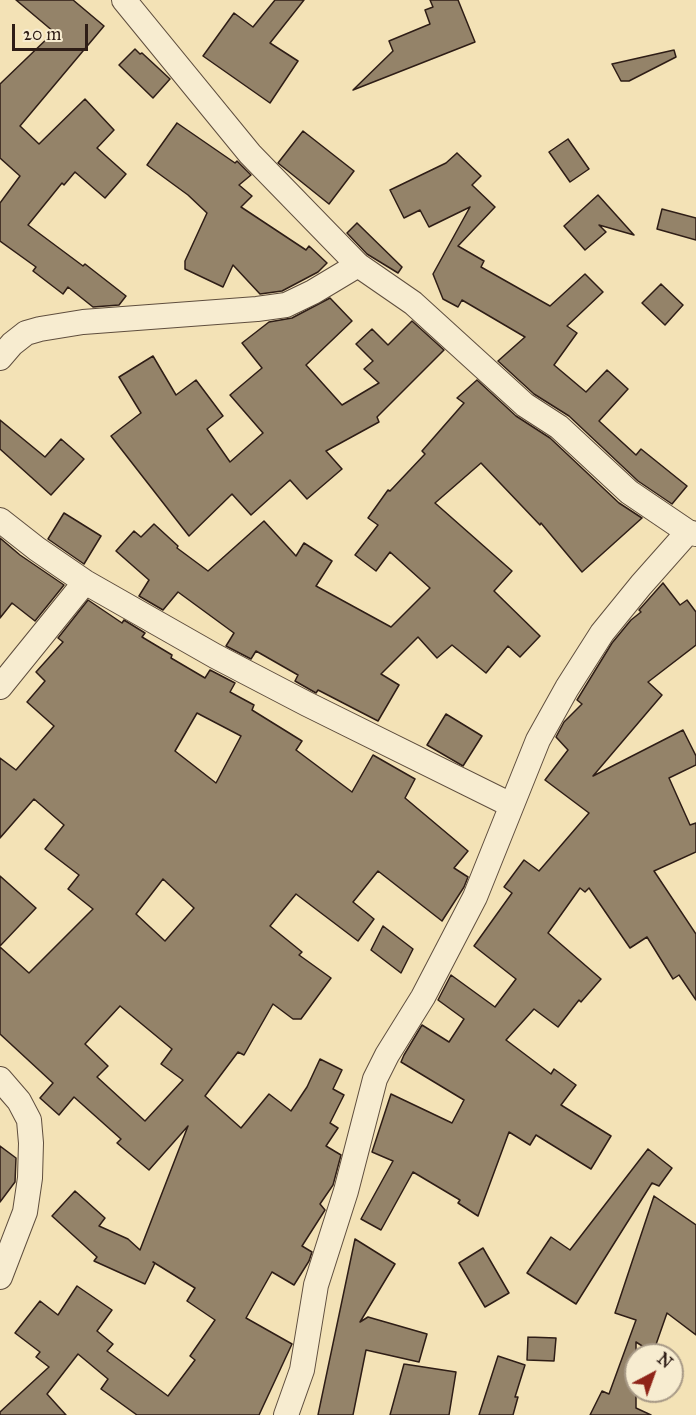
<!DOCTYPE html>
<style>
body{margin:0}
#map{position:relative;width:696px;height:1415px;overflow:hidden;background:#f3e2b6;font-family:"IM FELL Great Primer",serif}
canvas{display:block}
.north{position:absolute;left:624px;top:1343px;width:60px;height:60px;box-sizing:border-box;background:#f7ecd0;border:2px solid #a79986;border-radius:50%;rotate:41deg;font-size:16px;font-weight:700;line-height:24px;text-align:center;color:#2e1d16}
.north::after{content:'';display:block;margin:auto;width:21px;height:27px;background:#8f2418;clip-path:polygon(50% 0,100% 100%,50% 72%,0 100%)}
.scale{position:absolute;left:12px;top:24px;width:76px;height:27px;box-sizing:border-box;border:3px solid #2e1d16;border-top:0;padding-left:8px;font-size:18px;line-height:21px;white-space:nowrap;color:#2e1d16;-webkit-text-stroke:4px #f7ecd0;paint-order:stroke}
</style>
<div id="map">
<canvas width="696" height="1415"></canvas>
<div class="north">N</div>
<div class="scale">20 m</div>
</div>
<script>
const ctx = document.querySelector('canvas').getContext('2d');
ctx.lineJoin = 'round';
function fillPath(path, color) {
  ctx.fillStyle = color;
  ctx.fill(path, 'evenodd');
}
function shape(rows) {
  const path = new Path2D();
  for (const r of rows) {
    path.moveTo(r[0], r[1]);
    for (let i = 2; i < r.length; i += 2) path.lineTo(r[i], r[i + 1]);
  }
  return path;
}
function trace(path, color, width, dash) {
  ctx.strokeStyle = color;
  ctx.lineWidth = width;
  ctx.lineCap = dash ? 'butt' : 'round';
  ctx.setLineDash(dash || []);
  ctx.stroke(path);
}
const building = shape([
 [16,0,73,0,104,26,20,126,39,144,85,99,114,130,97,148,126,174,105,198,75,172,64,185,62,183,28,225,83,266,85,264,126,296,119,305,93,307,68,287,63,294,33,271,36,267,0,241,0,203,20,176,0,158,0,84,54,32,16,0],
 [275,0,304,0,270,43,298,61,270,103,203,56,234,13,253,27,275,0],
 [430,0,458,0,475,42,353,90,393,51,389,41,430,24,425,10,433,7,430,0],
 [135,49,140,54,142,53,170,79,153,98,119,65,135,49],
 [674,50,676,57,629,81,621,81,612,64,674,50],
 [177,123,235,163,237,161,251,175,239,185,252,196,241,207,306,250,309,246,327,263,318,272,282,291,260,294,233,265,223,287,185,269,185,261,207,213,188,195,147,165,177,123],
 [303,131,354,171,329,204,278,163,303,131],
 [568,139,589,169,570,182,549,152,568,139],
 [457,153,481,176,472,185,495,207,458,246,484,261,481,267,550,306,585,274,603,292,567,326,577,333,554,365,586,392,607,370,628,389,599,421,636,455,641,449,687,486,672,504,638,481,569,416,534,394,498,361,525,337,462,300,458,307,443,299,433,274,470,207,429,227,420,210,404,218,390,190,446,163,457,153],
 [598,195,634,235,599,225,606,232,585,250,564,226,598,195],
 [662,209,696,218,696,240,657,229,662,209],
 [357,223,402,267,398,273,367,254,347,233,357,223],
 [661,284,683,305,665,325,642,303,661,284],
 [330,298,352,321,306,365,342,405,379,383,364,369,373,361,356,344,372,329,388,345,412,321,444,350,377,417,379,422,326,451,342,469,307,499,290,480,251,515,232,494,189,536,111,436,141,413,119,377,153,356,176,395,196,380,223,416,207,429,230,462,263,433,230,395,262,368,242,343,269,322,292,318,330,298],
 [477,380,516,416,550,438,619,503,642,518,582,572,541,523,540,525,481,463,435,503,512,571,494,591,540,636,520,657,508,646,486,673,452,645,437,658,418,637,381,674,399,685,378,721,318,690,316,693,295,681,298,675,256,651,251,659,226,646,234,633,178,592,163,610,139,596,149,580,116,551,134,531,141,537,154,524,178,546,177,548,208,571,264,521,296,556,304,543,332,561,316,586,391,627,430,588,390,552,376,571,355,555,378,525,368,518,388,490,390,491,425,454,422,451,464,403,457,398,477,380],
 [0,420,45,457,61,439,84,459,51,495,0,449,0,420],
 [64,513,101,536,84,564,48,539,64,513],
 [0,538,20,555,64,585,35,621,12,603,0,618,0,538],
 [663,583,680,605,687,600,696,612,696,645,648,682,662,695,593,776,683,730,696,756,696,765,669,778,690,825,696,823,696,852,654,871,696,934,696,1000,679,975,673,979,647,937,630,948,589,888,585,892,580,888,548,933,601,979,581,1002,579,1000,558,1027,534,1009,506,1040,551,1074,554,1069,576,1085,561,1105,611,1136,591,1169,536,1135,530,1145,509,1132,478,1216,458,1203,460,1200,413,1172,381,1230,361,1219,393,1161,372,1152,391,1094,452,1123,464,1100,401,1062,404,1055,422,1025,449,1042,464,1019,438,1000,451,975,495,1007,516,979,474,946,512,893,504,887,524,860,539,871,589,813,545,780,568,750,556,737,564,722,582,704,577,700,612,643,631,620,641,612,639,610,663,583],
 [88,600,122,623,124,620,145,633,142,637,172,655,171,658,205,678,210,670,235,683,230,692,254,705,252,710,302,741,296,750,352,792,373,755,415,779,405,798,468,851,454,868,468,877,464,887,442,921,378,871,353,902,374,919,358,941,296,894,270,926,302,952,299,955,331,978,301,1019,293,1019,273,1004,244,1055,238,1052,205,1096,241,1128,269,1094,291,1111,307,1087,320,1059,342,1070,333,1089,344,1095,330,1123,338,1128,326,1146,341,1155,333,1185,320,1204,325,1210,302,1246,312,1252,309,1261,294,1285,272,1272,246,1318,292,1344,259,1415,137,1415,101,1389,108,1379,78,1354,47,1394,66,1415,0,1415,0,1412,49,1367,36,1357,40,1352,15,1333,40,1301,58,1315,77,1286,112,1310,97,1331,113,1344,107,1351,168,1396,195,1360,190,1356,215,1320,187,1301,195,1288,153,1262,155,1263,145,1284,94,1261,97,1257,52,1216,75,1191,105,1218,99,1226,128,1239,140,1250,188,1126,149,1170,117,1143,121,1139,74,1097,59,1115,40,1098,53,1083,0,1034,0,947,29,973,93,909,68,889,79,875,45,849,64,825,34,799,0,838,0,758,16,770,54,726,27,702,45,681,36,672,63,642,58,638,88,600],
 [197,713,241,736,216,783,175,751,197,713],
 [163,879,194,908,165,941,136,914,163,879],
 [120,1006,172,1049,161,1064,183,1080,145,1121,97,1077,108,1066,85,1044,120,1006],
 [446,714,482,736,463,766,427,745,446,714],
 [0,876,36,908,0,946,0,876],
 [383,926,413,949,401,973,371,950,383,926],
 [0,1146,16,1158,15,1182,0,1202,0,1146],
 [648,1149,672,1168,659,1186,652,1183,576,1304,527,1273,551,1237,570,1250,648,1149],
 [654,1196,696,1225,696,1335,667,1313,653,1353,636,1342,636,1408,651,1415,590,1415,602,1391,609,1394,636,1320,615,1313,654,1196],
 [355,1239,395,1264,360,1322,368,1317,427,1334,419,1362,366,1350,353,1415,318,1415,355,1239],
 [483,1248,509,1293,485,1307,459,1263,483,1248],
 [528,1337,556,1338,554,1361,527,1360,528,1337],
 [498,1356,525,1365,515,1397,518,1397,513,1415,479,1415,498,1356],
 [404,1364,456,1372,449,1415,390,1415,404,1364]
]);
const minor = shape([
 [124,0,250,154,358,265,413,303,525,405,559,427,629,492,688,532,696,534],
 [0,358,12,344,26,333,40,329,83,322,257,309,286,305,313,292,358,265],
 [0,520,37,549,85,582,215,656,307,704,511,805],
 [0,687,85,582],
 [0,1079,19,1101,29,1120,31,1143,30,1178,25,1212,0,1277],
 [286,1415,302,1370,316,1285,346,1191,375,1079,387,1055,423,997,475,897,538,740,567,688,602,633,641,585,688,532]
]);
fillPath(building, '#948369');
trace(building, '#2e1d16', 1.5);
trace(minor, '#5f4e3e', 26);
trace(minor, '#f7ecd0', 24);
</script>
